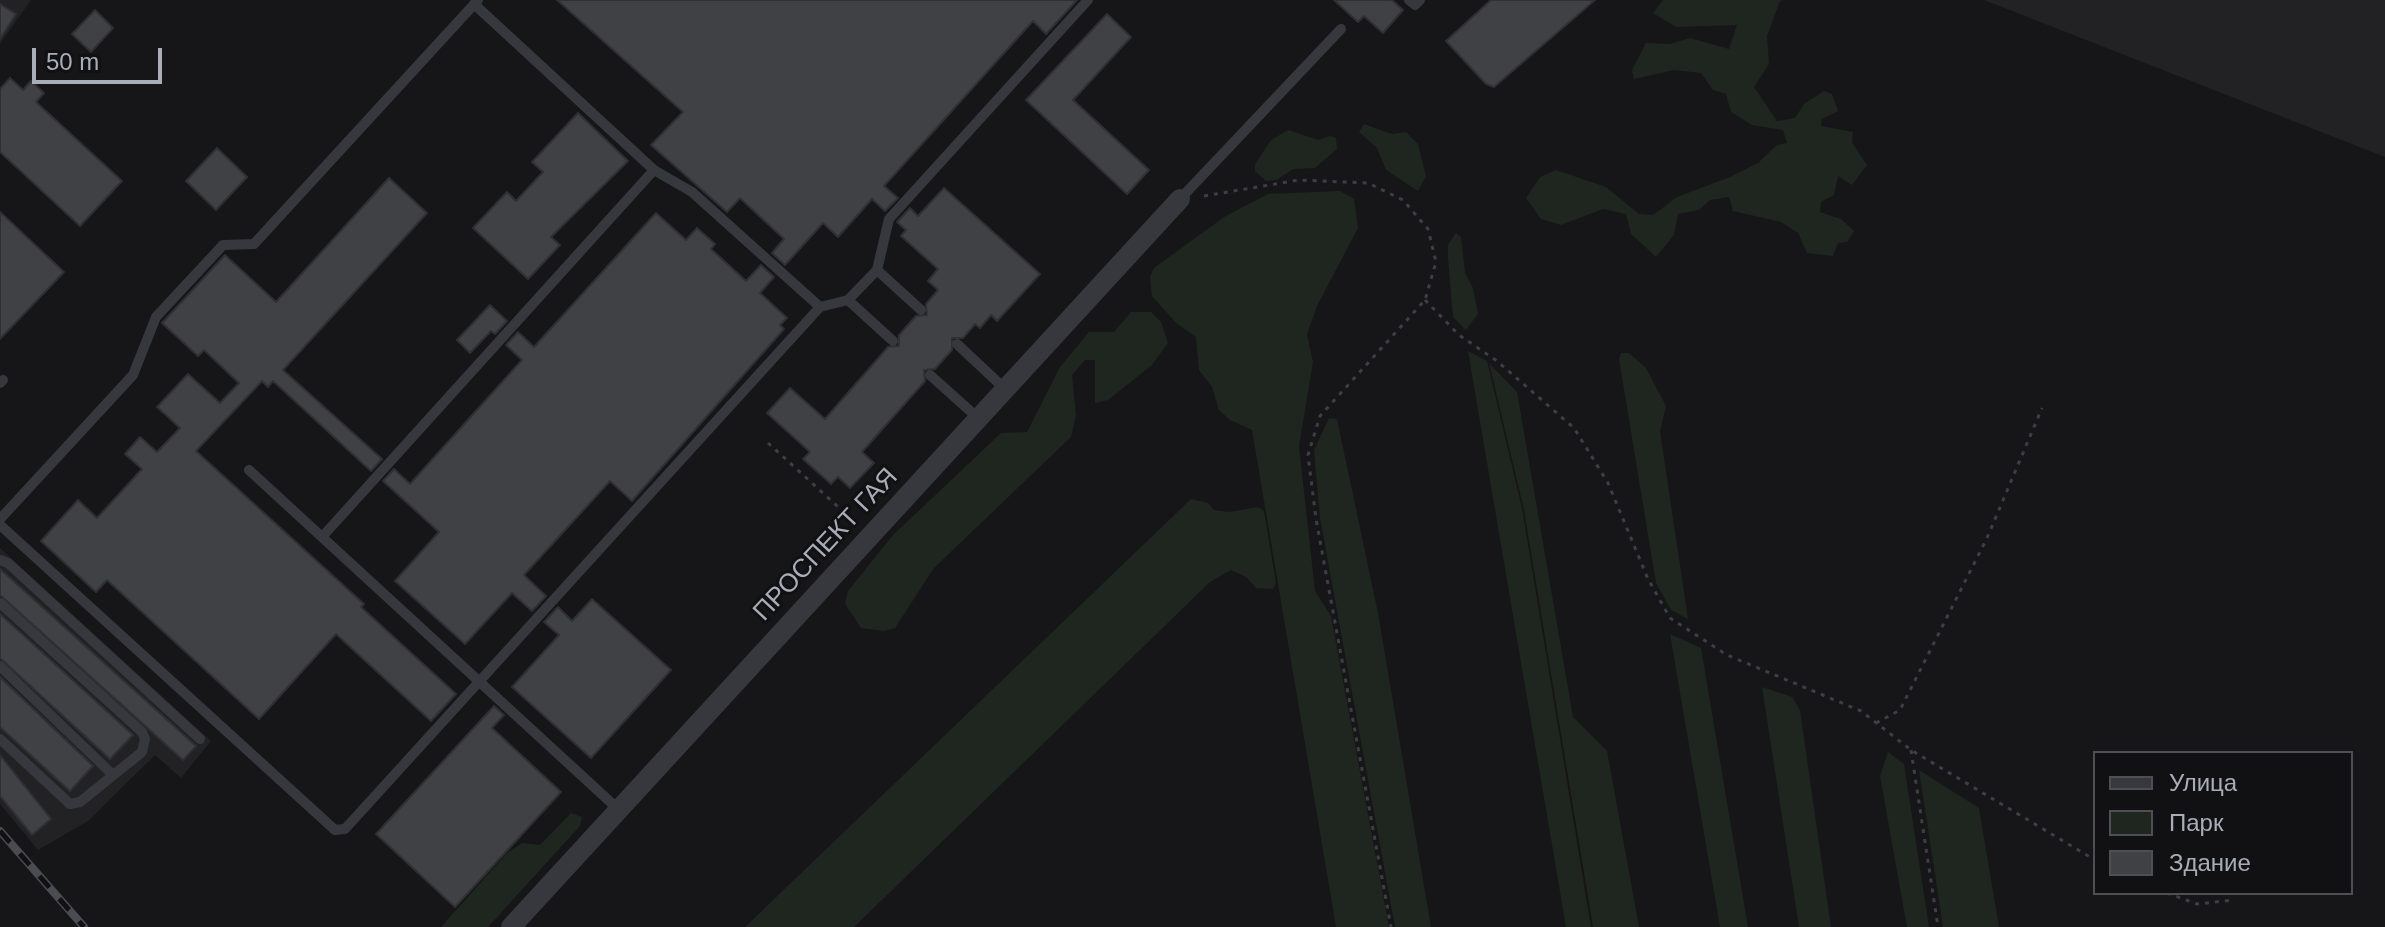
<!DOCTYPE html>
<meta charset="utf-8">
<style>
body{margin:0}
#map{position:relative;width:2385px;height:927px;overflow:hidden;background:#161618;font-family:Arial,sans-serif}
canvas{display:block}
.legend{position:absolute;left:2093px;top:751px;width:260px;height:144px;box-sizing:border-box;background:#111113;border:2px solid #4d4f55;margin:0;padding:10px 14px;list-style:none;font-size:24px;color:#a8adb8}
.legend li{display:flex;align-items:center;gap:16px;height:40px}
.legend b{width:40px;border:2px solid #4d4f55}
.scale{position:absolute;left:32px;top:48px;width:130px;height:36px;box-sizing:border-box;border:4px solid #a8adb8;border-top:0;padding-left:10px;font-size:24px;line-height:28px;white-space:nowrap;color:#a8adb8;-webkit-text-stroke:6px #111113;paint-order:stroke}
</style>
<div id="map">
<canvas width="2385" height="927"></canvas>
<ul class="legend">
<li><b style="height:10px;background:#37383d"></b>Улица</li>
<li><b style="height:22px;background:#1e261f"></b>Парк</li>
<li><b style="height:22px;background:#404145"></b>Здание</li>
</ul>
<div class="scale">50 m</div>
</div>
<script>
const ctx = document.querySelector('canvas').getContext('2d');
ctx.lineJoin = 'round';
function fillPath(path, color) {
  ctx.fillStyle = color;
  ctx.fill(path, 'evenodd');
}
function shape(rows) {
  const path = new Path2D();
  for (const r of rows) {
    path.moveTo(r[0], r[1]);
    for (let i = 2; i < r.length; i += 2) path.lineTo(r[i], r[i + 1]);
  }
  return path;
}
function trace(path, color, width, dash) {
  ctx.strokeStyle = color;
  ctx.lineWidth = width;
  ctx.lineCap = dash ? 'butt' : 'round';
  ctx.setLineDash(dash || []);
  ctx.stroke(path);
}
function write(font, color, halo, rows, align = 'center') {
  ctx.font = font + ' Arial,sans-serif';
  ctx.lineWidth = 6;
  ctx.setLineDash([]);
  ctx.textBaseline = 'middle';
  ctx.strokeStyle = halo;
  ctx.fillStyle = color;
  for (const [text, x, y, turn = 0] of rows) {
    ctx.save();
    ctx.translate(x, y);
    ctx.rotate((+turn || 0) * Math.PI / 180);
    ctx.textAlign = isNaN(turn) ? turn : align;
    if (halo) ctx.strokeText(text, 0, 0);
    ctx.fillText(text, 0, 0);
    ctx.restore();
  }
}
const built = shape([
 [0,0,31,0,0,44],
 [1984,0,2385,0,2385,157],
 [0,548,211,741,181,778,155,755,88,821,38,850,0,804]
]);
const green = shape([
 [1663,0,1784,0,1780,1,1767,36,1769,64,1754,87,1777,121,1795,118,1804,104,1824,91,1832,94,1838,111,1822,119,1821,126,1853,132,1852,143,1867,165,1852,185,1838,176,1834,195,1821,202,1820,212,1841,219,1854,231,1847,242,1838,243,1833,256,1807,253,1798,233,1781,222,1733,211,1729,197,1710,200,1699,210,1678,214,1674,235,1656,257,1631,234,1626,214,1603,209,1561,225,1541,219,1526,198,1540,177,1556,170,1606,187,1639,214,1653,215,1677,197,1730,177,1758,163,1777,145,1787,143,1783,130,1752,125,1731,112,1726,94,1713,90,1701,73,1674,70,1634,79,1632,70,1646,43,1670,44,1690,38,1729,49,1737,25,1676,27,1653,13],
 [1364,124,1392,134,1406,132,1418,144,1426,176,1418,191,1386,170,1377,148,1359,132],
 [1288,130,1318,140,1330,136,1336,138,1337,149,1315,168,1293,169,1277,180,1266,181,1255,171,1255,164,1271,140],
 [1340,191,1354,199,1358,228,1317,306,1307,334,1313,362,1299,446,1315,591,1331,616,1389,927,1336,927,1252,430,1230,420,1219,410,1212,387,1199,370,1196,337,1176,323,1152,296,1150,277,1154,268,1224,217,1268,194],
 [1456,233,1461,237,1465,273,1473,288,1478,314,1466,330,1453,317,1448,258,1448,245],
 [1131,312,1151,312,1161,322,1168,343,1152,365,1108,400,1095,403,1095,360,1085,360,1072,375,1076,415,1071,437,934,568,895,628,884,631,861,628,845,604,848,591,893,535,1001,433,1027,432,1060,367,1089,332,1114,332],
 [1468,351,1487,361,1522,508,1591,927,1566,927],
 [1621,353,1629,353,1646,368,1666,406,1660,431,1688,619,1671,610,1656,583,1619,359],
 [1489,363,1517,392,1573,717,1607,751,1639,927,1593,927,1524,510],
 [1329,418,1337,419,1378,613,1431,927,1395,927,1320,518,1314,450],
 [1191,499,1208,503,1214,510,1229,512,1258,507,1264,511,1276,583,1273,589,1256,588,1246,577,1231,570,1210,582,854,927,745,927],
 [1670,634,1701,648,1748,927,1720,927],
 [1762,687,1792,697,1800,710,1831,927,1799,927],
 [1888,752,1904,764,1929,927,1907,927,1880,776],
 [1919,770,1979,808,1999,927,1943,927],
 [571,813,582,817,580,826,488,927,441,927,507,853,522,843,540,845]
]);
const building = shape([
 [557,0,1077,0,1046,34,1033,21,884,186,898,198,885,211,872,199,838,237,823,223,785,265,772,253,784,239,740,198,727,212,651,145,683,112,557,0],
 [1334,0,1392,0,1403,10,1383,33,1364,16,1358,22,1334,0],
 [1491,0,1595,0,1494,87,1486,84,1446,41,1491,0],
 [0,4,16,14,0,39,0,4],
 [95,10,113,28,91,52,72,34,95,10],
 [1107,14,1131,37,1073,100,1149,170,1127,194,1026,100,1107,14],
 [10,78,23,90,31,81,44,93,36,102,122,181,80,226,0,152,0,89,10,78],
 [578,113,628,161,551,237,560,245,528,279,473,228,507,192,516,201,543,172,532,162,578,113],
 [217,148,247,177,216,210,186,181,217,148],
 [389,178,427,213,283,370,382,459,371,471,273,381,268,387,262,381,196,451,364,604,361,607,456,694,431,721,336,634,259,719,107,580,96,592,41,541,78,500,97,518,142,469,125,454,140,437,157,452,180,428,157,407,188,374,220,403,239,383,204,350,198,356,162,323,225,255,276,302,389,178],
 [944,188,1040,274,997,321,991,315,980,328,975,324,963,338,952,338,952,350,935,369,924,370,925,381,862,452,874,463,850,488,838,477,831,484,803,459,810,452,767,413,790,388,825,419,888,347,899,346,899,335,916,316,927,315,926,304,938,290,928,281,938,269,901,236,906,230,897,222,910,208,918,216,944,188],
 [0,212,64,272,0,339,0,212],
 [656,213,686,240,697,228,715,244,711,249,746,281,761,265,774,277,760,293,787,318,780,325,784,329,632,501,610,481,524,575,546,596,532,611,512,593,465,644,395,581,439,532,383,481,394,469,410,484,522,360,506,345,518,332,534,347,656,213],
 [490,305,507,321,495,334,491,331,470,353,457,340,490,305],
 [0,569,196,746,183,760,0,595,0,569],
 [592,599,671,670,591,758,512,687,559,635,544,622,558,607,572,621,592,599],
 [0,614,133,735,110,759,0,658,0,614],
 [0,677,93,766,70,791,0,727,0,677],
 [494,706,504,715,492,728,561,792,455,907,376,834,494,706],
 [0,755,51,819,32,835,0,796,0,755]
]);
const path = shape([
 [1204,196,1299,180,1368,183,1403,200,1428,229,1436,262,1425,300,1320,416,1308,455,1316,519,1391,927],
 [1425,300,1459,335,1497,361,1574,428,1608,483,1648,579,1670,618,1727,655,1861,711,1911,750,2095,860],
 [768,443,857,524],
 [1876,723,1900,710,1987,538,2042,408],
 [1911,750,1938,927],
 [2167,893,2197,904,2234,900]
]);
const service = shape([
 [1409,0,1415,5,1420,0],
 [474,4,654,170,692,192,820,307,848,300,877,270],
 [1180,199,1341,29],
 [848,300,893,341],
 [921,310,877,270,889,219,1088,0],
 [957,344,1005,389],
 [930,375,978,418],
 [0,383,3,380],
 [249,470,618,809],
 [0,519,133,375,156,317,223,245,254,244,478,0],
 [0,525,335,830,345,829,820,307],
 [322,537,654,170],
 [0,560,8,563,200,739],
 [0,603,142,732,145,739,142,752,80,802,70,804,0,739],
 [0,666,113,775]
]);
const minor = shape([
 [511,927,1180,199]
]);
const rail = shape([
 [0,831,84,927]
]);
const streetNames = [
 ["ПРОСПЕКТ ГАЯ",826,545,-47]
];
fillPath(built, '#222225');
fillPath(green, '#1e261f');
fillPath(building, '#404145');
trace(building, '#303034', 2);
trace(path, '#3d3f44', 3, [4, 6]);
trace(service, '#37383d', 10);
trace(minor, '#37383d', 20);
trace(rail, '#4a4c52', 8);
trace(rail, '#111113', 5, [15]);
write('26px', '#a8adb8', '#111113', streetNames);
</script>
